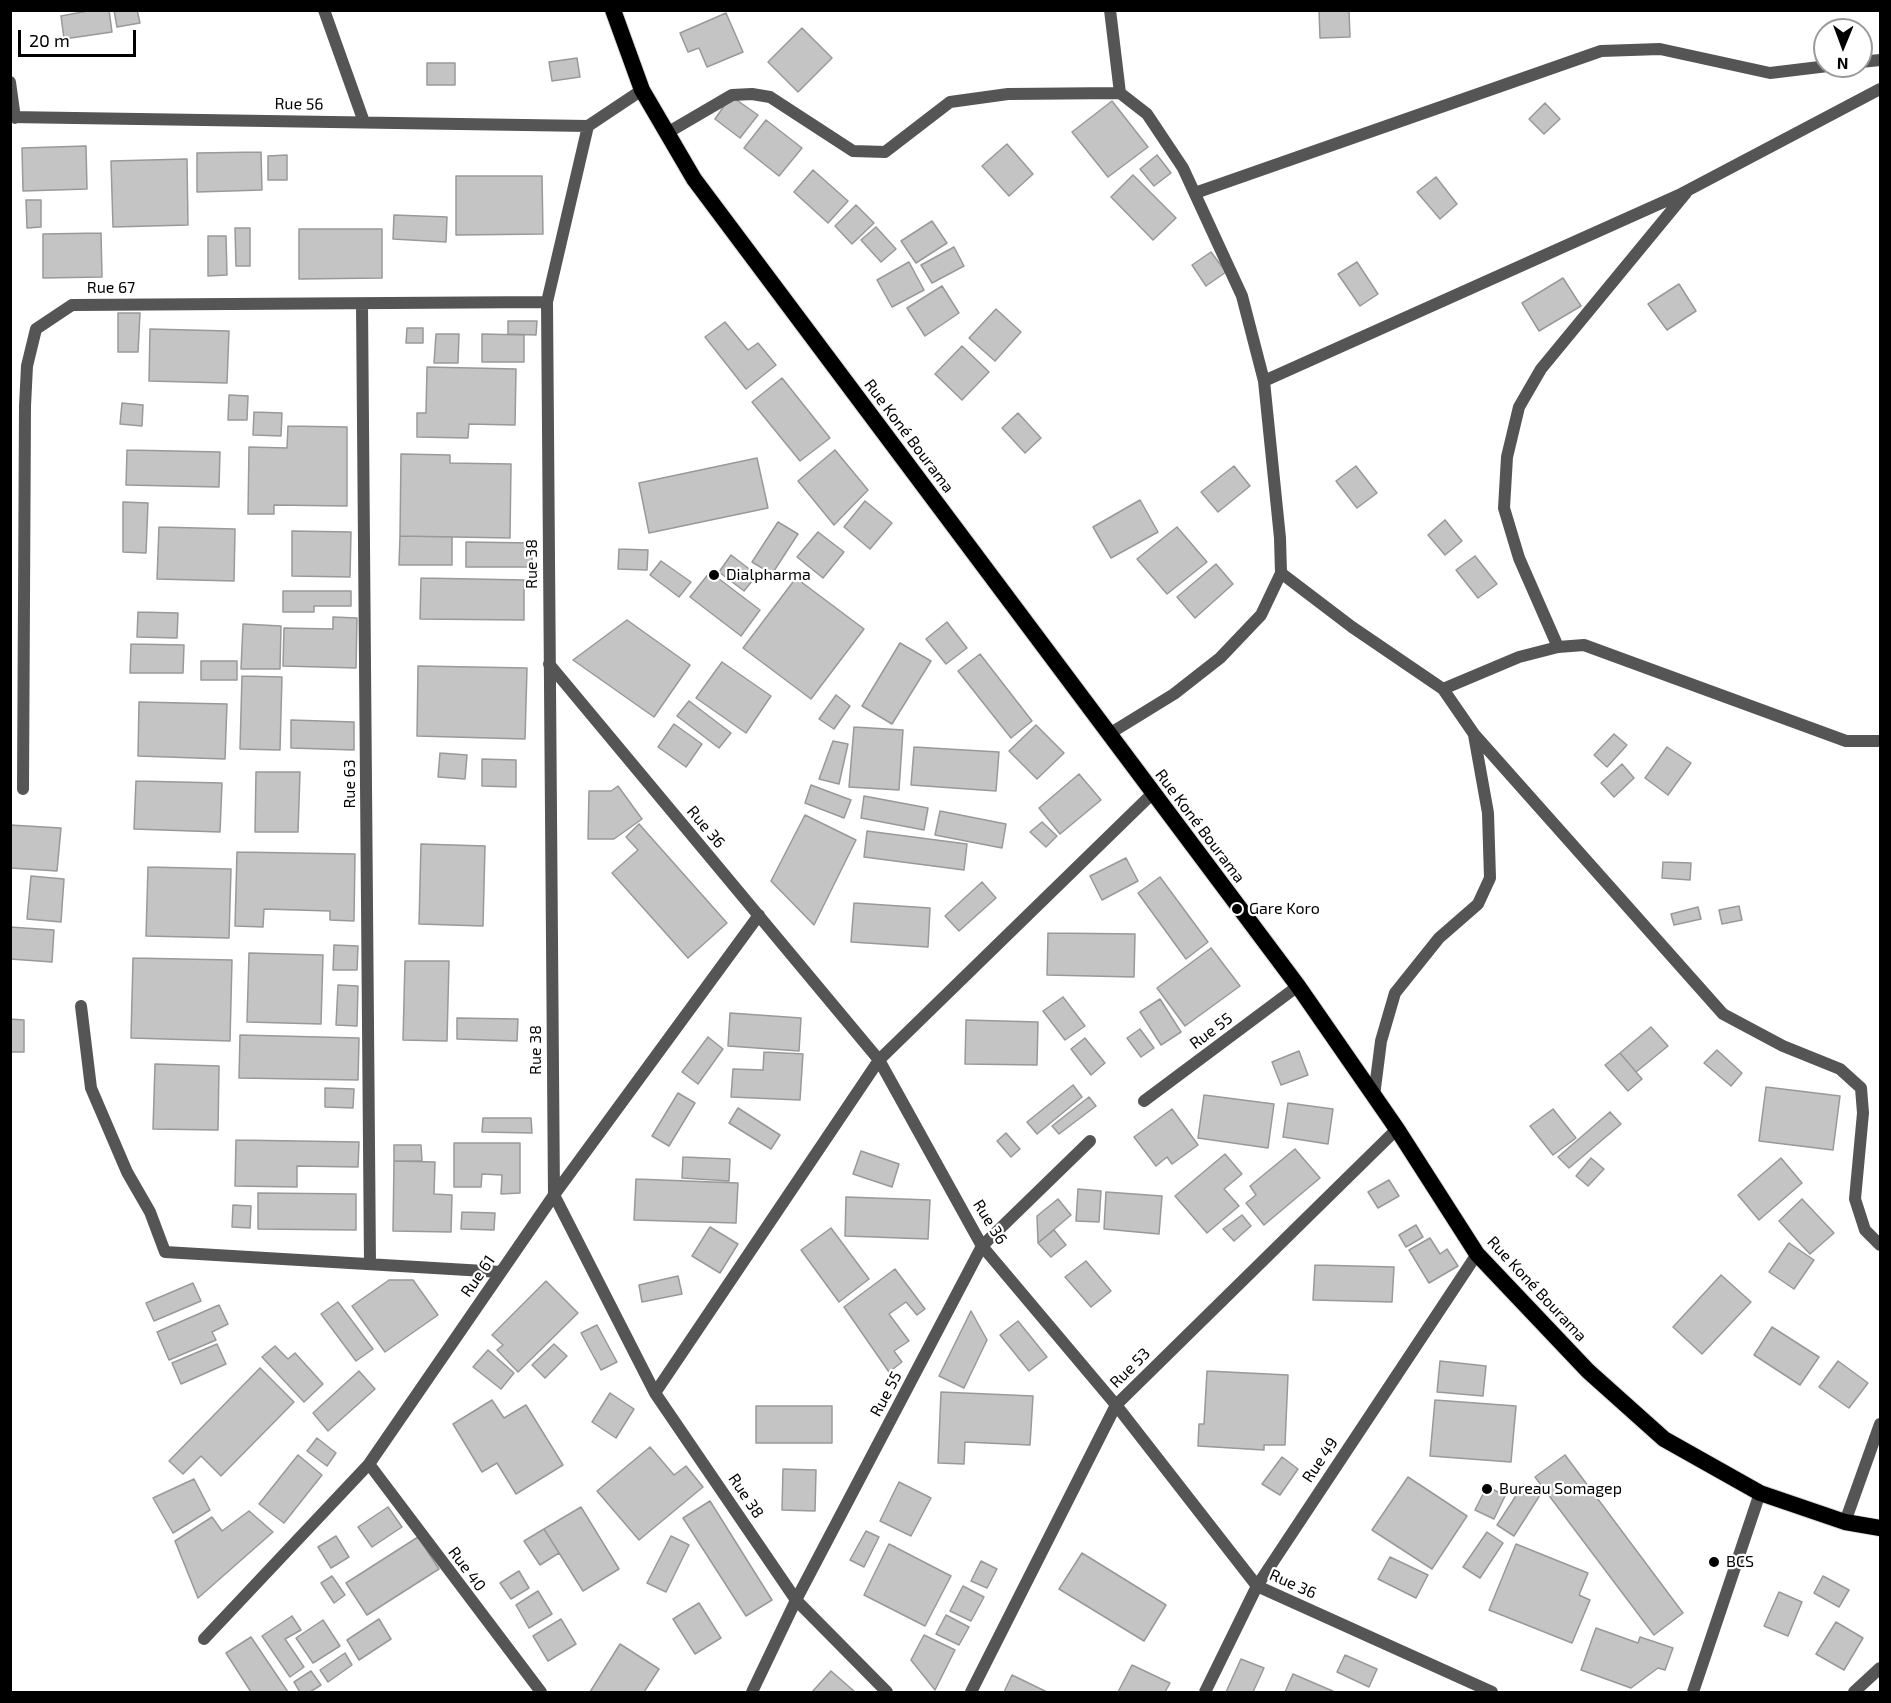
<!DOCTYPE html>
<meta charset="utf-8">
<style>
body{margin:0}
#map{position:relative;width:1891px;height:1703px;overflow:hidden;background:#fff;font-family:"Exo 2",sans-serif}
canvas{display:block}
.frame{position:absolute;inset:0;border:12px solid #000;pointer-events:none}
.north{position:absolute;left:1813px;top:18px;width:60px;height:60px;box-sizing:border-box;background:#fff;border:2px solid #999;border-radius:50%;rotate:181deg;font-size:16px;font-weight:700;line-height:24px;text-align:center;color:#000}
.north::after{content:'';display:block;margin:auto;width:21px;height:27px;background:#000;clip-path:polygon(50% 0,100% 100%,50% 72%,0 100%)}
.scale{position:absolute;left:18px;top:30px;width:118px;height:27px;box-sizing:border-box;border:3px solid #000;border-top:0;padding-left:8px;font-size:18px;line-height:21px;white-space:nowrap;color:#000;-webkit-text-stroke:4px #fff;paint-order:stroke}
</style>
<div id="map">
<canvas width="1891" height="1703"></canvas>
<div class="frame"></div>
<div class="north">N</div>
<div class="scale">20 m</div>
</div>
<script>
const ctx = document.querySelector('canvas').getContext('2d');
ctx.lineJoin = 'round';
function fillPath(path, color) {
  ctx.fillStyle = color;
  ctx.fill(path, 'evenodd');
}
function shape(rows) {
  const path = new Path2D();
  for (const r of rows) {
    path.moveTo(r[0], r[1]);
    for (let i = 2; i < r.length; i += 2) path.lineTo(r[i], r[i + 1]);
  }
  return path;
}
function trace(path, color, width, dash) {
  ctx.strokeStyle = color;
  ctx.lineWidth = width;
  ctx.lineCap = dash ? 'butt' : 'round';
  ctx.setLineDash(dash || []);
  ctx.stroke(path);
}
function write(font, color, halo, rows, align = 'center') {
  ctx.font = font + ' "Exo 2",sans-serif';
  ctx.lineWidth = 4.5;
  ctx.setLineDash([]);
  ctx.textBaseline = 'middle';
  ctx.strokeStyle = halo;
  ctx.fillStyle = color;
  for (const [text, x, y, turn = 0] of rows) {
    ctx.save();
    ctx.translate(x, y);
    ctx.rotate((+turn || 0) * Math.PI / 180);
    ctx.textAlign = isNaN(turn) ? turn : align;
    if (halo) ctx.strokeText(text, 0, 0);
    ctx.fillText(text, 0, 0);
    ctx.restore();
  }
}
const building = shape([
 [93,10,109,10,112,32,64,39,61,16,93,10],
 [114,10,137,10,140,23,117,27,114,10],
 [1319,10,1349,10,1350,37,1320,38,1319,10],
 [726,13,743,52,707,67,699,48,688,52,680,33,726,13],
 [802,28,832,58,798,92,768,62,802,28],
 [577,58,580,77,552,81,549,62,577,58],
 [427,63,455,63,455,85,427,85,427,63],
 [731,96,758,115,740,138,715,119,731,96],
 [1112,101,1148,147,1108,177,1072,132,1112,101],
 [1545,103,1560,119,1544,134,1529,119,1545,103],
 [766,120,802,148,779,176,744,148,766,120],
 [1007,144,1033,174,1009,196,982,166,1007,144],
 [86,146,87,189,23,191,22,148,86,146],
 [261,152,262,190,197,192,197,153,261,152],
 [287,155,287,180,268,180,268,156,287,155],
 [1157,155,1171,173,1154,186,1140,169,1157,155],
 [187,159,188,225,113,227,111,161,187,159],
 [813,170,848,201,828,223,794,192,813,170],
 [1133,175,1176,218,1153,240,1111,197,1133,175],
 [456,176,542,176,543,234,456,235,456,176],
 [1436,177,1457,204,1440,219,1417,192,1436,177],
 [26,200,41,200,41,227,27,228,26,200],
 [856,205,874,223,852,244,835,226,856,205],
 [394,215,447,217,446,242,393,239,394,215],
 [932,221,947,243,916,263,901,241,932,221],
 [876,227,896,249,881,262,861,240,876,227],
 [235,228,250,228,250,266,236,266,235,228],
 [299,229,382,229,382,278,299,279,299,229],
 [101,233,102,277,43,278,43,234,101,233],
 [208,236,226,236,227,275,208,276,208,236],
 [954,247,964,266,932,283,921,265,954,247],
 [1211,252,1226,272,1206,286,1192,265,1211,252],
 [909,262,924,290,892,307,877,280,909,262],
 [1357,262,1378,294,1360,306,1338,274,1357,262],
 [1563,278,1581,306,1539,331,1522,303,1563,278],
 [1679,284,1696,311,1667,330,1648,304,1679,284],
 [942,286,959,313,925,336,907,308,942,286],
 [996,309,1021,332,995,361,969,338,996,309],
 [118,313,140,313,138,352,118,352,118,313],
 [508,321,537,321,536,335,508,334,508,321],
 [725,322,748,350,758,343,776,365,746,389,705,337,725,322],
 [407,328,423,328,423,343,406,343,407,328],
 [150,329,229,331,227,383,149,381,150,329],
 [436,334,459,334,458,363,434,363,436,334],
 [482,334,524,335,524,362,482,362,482,334],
 [962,346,989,372,962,400,935,374,962,346],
 [427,367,516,369,515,425,469,424,468,438,417,437,417,413,426,413,427,367],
 [782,378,830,438,800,461,752,402,782,378],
 [229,395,248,396,247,420,228,420,229,395],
 [122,403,143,405,142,426,120,424,122,403],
 [254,412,282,413,281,436,253,435,254,412],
 [1018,413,1041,438,1025,453,1002,428,1018,413],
 [288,426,347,427,347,506,274,505,274,514,248,514,249,447,287,448,288,426],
 [127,450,220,452,219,487,126,485,127,450],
 [835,450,868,490,834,525,798,481,835,450],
 [401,454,450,455,450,463,511,464,510,538,400,536,401,454],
 [757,458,768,508,649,533,639,483,757,458],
 [1234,466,1250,486,1218,512,1201,492,1234,466],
 [1356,466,1377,493,1357,508,1336,481,1356,466],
 [1140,500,1158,532,1111,558,1093,527,1140,500],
 [865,501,892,523,870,549,844,527,865,501],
 [123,502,148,503,146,553,123,552,123,502],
 [1445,520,1462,541,1445,555,1428,535,1445,520],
 [778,522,798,534,772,574,752,562,778,522],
 [159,527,235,529,234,581,157,579,159,527],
 [1177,527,1207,562,1167,594,1137,559,1177,527],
 [292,531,351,532,350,577,292,576,292,531],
 [818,532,844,552,823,578,797,557,818,532],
 [400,536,452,537,452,565,399,565,400,536],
 [466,542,532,543,532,567,466,567,466,542],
 [619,549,648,550,647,570,618,569,619,549],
 [731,555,757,575,744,591,719,572,731,555],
 [1475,556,1497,584,1478,598,1456,570,1475,556],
 [661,561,691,582,679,597,650,575,661,561],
 [1216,564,1233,584,1195,618,1177,597,1216,564],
 [710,572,760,610,741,636,690,597,710,572],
 [421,578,524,580,524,620,420,619,421,578],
 [796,578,864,629,811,699,743,648,796,578],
 [283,591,351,591,351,606,314,606,314,612,283,612,283,591],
 [138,612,178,613,177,638,137,637,138,612],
 [333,617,357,618,356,668,283,666,284,628,333,629,333,617],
 [627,620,690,665,654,717,573,660,627,620],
 [947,622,967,648,946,664,926,639,947,622],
 [243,624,281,626,280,669,241,669,243,624],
 [900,643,931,661,892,724,862,706,900,643],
 [131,644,184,645,183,673,130,673,131,644],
 [980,654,1032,721,1011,738,958,671,980,654],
 [201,661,237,661,237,680,201,680,201,661],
 [722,662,771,696,746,733,696,698,722,662],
 [418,666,527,668,525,739,417,736,418,666],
 [242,676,282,677,280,750,240,749,242,676],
 [836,695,850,706,834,729,819,719,836,695],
 [689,701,731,733,719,748,677,716,689,701],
 [139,702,227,704,225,759,138,756,139,702],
 [291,720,354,722,354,750,291,748,291,720],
 [674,724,702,744,686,767,658,747,674,724],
 [1036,725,1064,753,1037,779,1009,751,1036,725],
 [854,727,903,730,899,790,849,787,854,727],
 [1614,734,1627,745,1607,767,1594,755,1614,734],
 [833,741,848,744,839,784,819,779,833,741],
 [914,747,999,752,996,791,911,785,914,747],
 [1667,747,1691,763,1668,795,1645,778,1667,747],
 [440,753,467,755,465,779,438,777,440,753],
 [482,759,516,760,516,787,482,786,482,759],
 [1622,764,1634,778,1614,797,1601,783,1622,764],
 [256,772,300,772,298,832,255,832,256,772],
 [1079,774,1101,800,1060,834,1039,808,1079,774],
 [136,781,222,783,220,832,134,829,136,781],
 [811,785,851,800,844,818,805,803,811,785],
 [618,786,642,819,614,839,588,839,589,791,611,791,618,786],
 [864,796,928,808,924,830,861,818,864,796],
 [940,811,1006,824,1002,848,935,835,940,811],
 [805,815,856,840,814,925,771,881,805,815],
 [1042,822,1057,836,1046,847,1030,832,1042,822],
 [639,824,727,923,688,958,612,873,638,850,626,837,639,824],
 [10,825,61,828,57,871,10,868,10,825],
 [867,831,967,844,964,870,864,857,867,831],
 [421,844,485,846,483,926,419,924,421,844],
 [237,852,355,854,354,921,330,920,330,911,264,909,263,927,235,926,237,852],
 [1126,858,1138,881,1102,900,1090,876,1126,858],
 [1663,862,1691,863,1690,880,1662,878,1663,862],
 [148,867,231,869,229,938,146,936,148,867],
 [31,876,64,879,61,922,27,919,31,876],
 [1160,877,1208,942,1186,959,1138,893,1160,877],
 [982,882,996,898,959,931,945,916,982,882],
 [854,903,930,908,928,947,851,942,854,903],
 [1739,906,1742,920,1722,924,1719,910,1739,906],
 [1698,907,1701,919,1674,925,1671,914,1698,907],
 [10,927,54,930,52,962,10,959,10,927],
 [1048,933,1135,934,1134,977,1047,975,1048,933],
 [334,945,358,946,357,970,333,970,334,945],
 [1211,948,1240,986,1185,1026,1157,988,1211,948],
 [249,953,323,955,321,1024,247,1022,249,953],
 [133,958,232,960,230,1041,131,1038,133,958],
 [405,961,449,961,447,1041,403,1040,405,961],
 [338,985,358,986,357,1026,336,1025,338,985],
 [1063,997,1085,1026,1065,1040,1043,1011,1063,997],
 [1160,999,1181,1032,1161,1045,1140,1012,1160,999],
 [730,1013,801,1018,799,1051,728,1046,730,1013],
 [457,1018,518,1019,517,1041,457,1039,457,1018],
 [10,1019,24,1020,24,1052,10,1052,10,1019],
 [966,1020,1038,1022,1037,1065,965,1064,966,1020],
 [1651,1027,1668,1046,1636,1072,1620,1053,1651,1027],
 [1140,1029,1154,1048,1141,1057,1127,1038,1140,1029],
 [240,1035,359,1038,358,1080,239,1078,240,1035],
 [708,1037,723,1049,698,1084,682,1072,708,1037],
 [1085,1038,1105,1063,1091,1075,1071,1049,1085,1038],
 [1717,1050,1742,1073,1731,1086,1704,1063,1717,1050],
 [1299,1051,1308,1075,1281,1085,1272,1062,1299,1051],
 [764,1052,803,1054,800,1100,731,1097,733,1069,763,1070,764,1052],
 [1620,1053,1642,1079,1628,1091,1605,1065,1620,1053],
 [155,1064,219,1066,218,1130,153,1129,155,1064],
 [1073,1085,1082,1097,1037,1134,1027,1122,1073,1085],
 [1766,1087,1840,1096,1833,1150,1759,1141,1766,1087],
 [325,1088,354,1089,353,1108,325,1107,325,1088],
 [678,1093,695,1103,669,1146,652,1136,678,1093],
 [1204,1095,1274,1104,1268,1148,1198,1138,1204,1095],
 [1089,1097,1096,1106,1059,1134,1052,1126,1089,1097],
 [1288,1103,1333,1109,1328,1144,1283,1137,1288,1103],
 [738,1108,780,1135,771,1149,729,1123,738,1108],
 [1172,1109,1198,1145,1172,1164,1167,1157,1156,1166,1134,1137,1172,1109],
 [1553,1109,1576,1138,1553,1155,1530,1126,1553,1109],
 [1610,1112,1621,1124,1569,1168,1558,1157,1610,1112],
 [483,1118,531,1118,532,1133,482,1132,483,1118],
 [1006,1133,1020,1149,1011,1157,997,1141,1006,1133],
 [236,1140,359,1142,358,1167,297,1166,297,1187,235,1186,236,1140],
 [454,1143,520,1143,520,1193,501,1194,502,1175,482,1174,481,1187,454,1187,454,1143],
 [394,1145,421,1145,422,1161,394,1161,394,1145],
 [1295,1149,1320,1178,1264,1225,1246,1203,1256,1195,1250,1186,1295,1149],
 [861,1151,899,1164,892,1187,853,1174,861,1151],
 [1225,1154,1242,1174,1224,1189,1239,1206,1207,1233,1175,1196,1225,1154],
 [683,1157,730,1159,729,1181,682,1178,683,1157],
 [1591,1158,1604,1169,1588,1186,1576,1176,1591,1158],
 [1781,1158,1802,1183,1759,1220,1738,1195,1781,1158],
 [394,1161,435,1162,434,1194,452,1195,451,1232,393,1231,394,1161],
 [636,1179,738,1183,736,1223,634,1220,636,1179],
 [1389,1180,1399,1196,1378,1208,1368,1192,1389,1180],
 [1078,1189,1101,1191,1099,1222,1076,1221,1078,1189],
 [1106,1192,1162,1196,1159,1234,1104,1229,1106,1192],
 [258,1193,356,1194,356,1230,258,1229,258,1193],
 [846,1197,930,1200,928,1239,845,1236,846,1197],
 [1058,1199,1071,1215,1038,1243,1037,1216,1058,1199],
 [1802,1199,1834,1233,1810,1254,1779,1221,1802,1199],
 [233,1205,251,1206,250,1228,232,1227,233,1205],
 [462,1212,495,1213,494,1230,461,1229,462,1212],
 [1242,1215,1251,1226,1234,1241,1223,1229,1242,1215],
 [1416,1225,1423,1237,1406,1247,1399,1235,1416,1225],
 [710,1227,738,1244,720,1273,692,1256,710,1227],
 [831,1228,869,1279,839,1302,801,1250,831,1228],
 [1054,1230,1066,1245,1051,1257,1038,1243,1054,1230],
 [1430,1238,1440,1254,1447,1249,1458,1266,1429,1283,1409,1250,1430,1238],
 [1789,1243,1814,1260,1794,1289,1769,1272,1789,1243],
 [1086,1261,1111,1291,1091,1307,1065,1277,1086,1261],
 [1315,1265,1394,1267,1392,1302,1313,1300,1315,1265],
 [895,1269,925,1309,917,1315,906,1302,889,1314,909,1341,894,1351,902,1362,889,1372,844,1307,895,1269],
 [1721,1275,1751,1302,1702,1354,1673,1327,1721,1275],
 [678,1276,682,1294,642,1302,639,1285,678,1276],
 [389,1280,413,1280,438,1315,385,1352,352,1306,389,1280],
 [546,1281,578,1313,518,1372,497,1350,503,1345,492,1335,546,1281],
 [193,1283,201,1301,154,1321,146,1303,193,1283],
 [338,1302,373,1349,356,1361,321,1314,338,1302],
 [219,1305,228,1324,212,1332,216,1340,169,1360,157,1332,219,1305],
 [971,1311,987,1340,964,1388,939,1376,971,1311],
 [1018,1321,1047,1357,1029,1371,1000,1335,1018,1321],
 [597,1325,617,1362,601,1370,581,1333,597,1325],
 [1772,1327,1819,1357,1800,1385,1754,1355,1772,1327],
 [217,1344,226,1364,181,1384,172,1363,217,1344],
 [554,1344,567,1356,545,1378,532,1365,554,1344],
 [275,1346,288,1359,295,1353,323,1384,304,1402,262,1357,275,1346],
 [488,1350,514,1373,501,1389,473,1367,488,1350],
 [1440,1361,1486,1366,1483,1396,1437,1392,1440,1361],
 [1838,1361,1868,1383,1849,1408,1819,1387,1838,1361],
 [260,1368,294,1402,221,1476,201,1456,183,1474,169,1461,260,1368],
 [359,1371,375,1389,328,1431,313,1413,359,1371],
 [1207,1371,1288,1375,1285,1445,1264,1445,1264,1450,1198,1446,1199,1424,1204,1424,1207,1371],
 [941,1392,1033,1396,1030,1445,965,1442,964,1464,938,1463,941,1392],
 [610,1393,634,1409,616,1438,592,1422,610,1393],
 [492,1400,504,1418,526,1405,563,1465,516,1494,497,1463,482,1472,453,1424,492,1400],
 [1435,1400,1516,1406,1511,1462,1430,1456,1435,1400],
 [756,1406,832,1406,832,1443,756,1443,756,1406],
 [317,1438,336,1453,327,1466,307,1451,317,1438],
 [650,1447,674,1475,686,1466,703,1487,639,1540,597,1491,650,1447],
 [298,1455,322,1475,284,1523,259,1504,298,1455],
 [1565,1455,1683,1613,1654,1635,1535,1477,1565,1455],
 [1282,1457,1298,1469,1280,1495,1262,1484,1282,1457],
 [783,1469,816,1470,815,1511,782,1510,783,1469],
 [1408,1477,1467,1516,1432,1569,1372,1530,1408,1477],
 [194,1479,210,1510,173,1533,153,1498,194,1479],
 [899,1482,931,1498,911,1536,880,1521,899,1482],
 [1523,1485,1540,1495,1514,1536,1497,1525,1523,1485],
 [1487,1486,1505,1496,1494,1519,1475,1510,1487,1486],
 [710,1501,772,1600,746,1616,683,1518,710,1501],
 [388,1507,402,1527,372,1547,358,1527,388,1507],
 [581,1507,619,1569,583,1591,544,1529,581,1507],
 [249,1511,273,1532,198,1598,175,1541,212,1517,222,1531,249,1511],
 [544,1529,559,1553,540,1565,524,1541,544,1529],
 [866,1531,879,1537,864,1567,850,1560,866,1531],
 [1487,1532,1503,1543,1480,1578,1463,1567,1487,1532],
 [336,1536,349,1557,331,1568,318,1547,336,1536],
 [671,1536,689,1545,666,1592,647,1583,671,1536],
 [418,1537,439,1569,367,1615,346,1583,418,1537],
 [889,1544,951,1576,925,1626,864,1595,889,1544],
 [1516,1544,1588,1573,1579,1595,1590,1600,1572,1643,1489,1610,1516,1544],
 [1082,1553,1166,1605,1144,1641,1059,1589,1082,1553],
 [1390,1557,1428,1575,1416,1598,1378,1579,1390,1557],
 [981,1561,997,1569,987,1588,971,1581,981,1561],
 [519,1571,529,1588,511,1599,500,1583,519,1571],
 [332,1576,345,1595,334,1603,321,1583,332,1576],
 [1823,1576,1849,1590,1839,1607,1814,1593,1823,1576],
 [963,1586,984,1597,971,1621,950,1611,963,1586],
 [538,1591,552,1614,529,1628,516,1605,538,1591],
 [1779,1592,1802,1602,1788,1636,1764,1626,1779,1592],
 [699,1603,721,1638,695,1654,673,1619,699,1603],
 [946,1615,969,1627,959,1645,936,1634,946,1615],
 [292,1616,301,1630,285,1639,304,1667,290,1677,262,1636,292,1616],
 [379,1619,391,1639,359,1660,347,1640,379,1619],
 [561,1619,576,1644,548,1661,533,1636,561,1619],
 [323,1620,340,1646,313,1663,296,1638,323,1620],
 [1836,1622,1863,1638,1844,1670,1816,1654,1836,1622],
 [1596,1628,1638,1643,1640,1637,1673,1648,1665,1670,1658,1668,1631,1688,1581,1670,1596,1628],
 [924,1635,955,1650,935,1690,911,1660,924,1635],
 [251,1637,288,1692,251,1692,226,1653,251,1637],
 [620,1644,659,1669,644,1692,590,1692,620,1644],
 [345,1653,352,1665,328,1682,320,1670,345,1653],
 [1345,1655,1377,1669,1369,1687,1337,1672,1345,1655],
 [1241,1659,1264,1668,1253,1692,1226,1692,1241,1659],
 [1132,1665,1170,1683,1165,1692,1118,1692,1132,1665],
 [311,1671,321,1685,310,1692,300,1692,294,1682,311,1671],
 [831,1671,855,1692,812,1692,831,1671],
 [1293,1674,1335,1692,1285,1692,1293,1674],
 [1012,1675,1047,1692,1004,1692,1012,1675]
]);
const service = shape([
 [1281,573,1352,627,1443,689,1519,657,1558,647,1584,645,1846,741,1880,741],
 [1443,689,1474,734,1723,1014,1783,1046,1840,1069,1861,1088,1863,1113,1855,1199,1865,1230,1880,1245],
 [1374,1096,1381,1041,1395,993,1439,938,1478,904,1490,878,1488,813,1474,735],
 [1845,1522,1880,1424]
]);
const minor = shape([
 [324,10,364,122],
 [1110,10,1120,93],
 [1861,62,1880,60],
 [10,82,15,118],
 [642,90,588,126,547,302,554,1195,655,1393,796,1600,887,1692],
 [10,117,588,126],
 [667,133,732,95,752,94,770,97,853,151,885,152,950,102,1008,94,1120,93,1147,114,1183,168,1242,296,1264,381,1280,538,1281,573,1261,615,1220,658,1174,694,1109,734],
 [1195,193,1601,51,1660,49,1770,73,1828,66],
 [362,304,370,1263],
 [1264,381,1679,195,1880,89],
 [1558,647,1519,558,1504,508,1507,457,1519,407,1541,369,1686,193],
 [549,664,879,1060,982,1246,1116,1405,1257,1586,1492,1692],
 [23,789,25,406,27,366,36,329,72,305,547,302],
 [81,1006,91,1088,127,1172,150,1212,165,1252,501,1272],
 [1144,1101,1298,986],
 [655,1393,879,1060,1153,793],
 [369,1464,541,1692],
 [204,1639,369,1464,554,1195,759,915],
 [752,1692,796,1600,982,1246,1090,1141],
 [971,1692,1116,1405,1397,1129],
 [1205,1692,1257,1586,1477,1254],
 [1693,1692,1760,1493],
 [1854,1692,1880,1668]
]);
const trunk = shape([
 [613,10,642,90,694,179,1298,986,1397,1129,1477,1254,1588,1371,1664,1439,1760,1493,1845,1522,1880,1528]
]);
const markers = [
 [714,575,6,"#000"],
 [1237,909,6,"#000"],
 [1487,1489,6,"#000"],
 [1714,1562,6,"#000"]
];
const streetNames = [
 ["Rue 56",299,104,1],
 ["Rue 67",111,288],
 ["Rue Koné Bourama",909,436,53],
 ["Rue 38",532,564,-90],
 ["Rue 63",350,784,-90],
 ["Rue Koné Bourama",1200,826,53],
 ["Rue 36",706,827,50],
 ["Rue 55",1211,1031,-37],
 ["Rue 38",536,1050,-90],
 ["Rue 36",990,1222,58],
 ["Rue 61",478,1276,-55],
 ["Rue Koné Bourama",1537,1289,47],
 ["Rue 53",1130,1368,-45],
 ["Rue 55",886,1394,-62],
 ["Rue 49",1320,1460,-56],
 ["Rue 38",746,1496,56],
 ["Rue 40",467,1569,53],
 ["Rue 36",1293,1584,24]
];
const poiNames = [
 ["Dialpharma",726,575],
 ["Gare Koro",1249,909],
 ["Bureau Somagep",1499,1489],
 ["BCS",1726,1562]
];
fillPath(building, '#c4c4c4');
trace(building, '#999', 1.5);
trace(trunk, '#dbdbdb', 18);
trace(service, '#555', 12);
trace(minor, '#555', 12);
trace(trunk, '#000', 16);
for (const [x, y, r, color] of markers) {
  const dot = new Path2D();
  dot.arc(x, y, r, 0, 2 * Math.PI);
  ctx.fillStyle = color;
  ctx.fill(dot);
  trace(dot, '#fff', 2);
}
write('16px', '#000', '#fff', streetNames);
write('16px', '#000', '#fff', poiNames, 'left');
</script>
